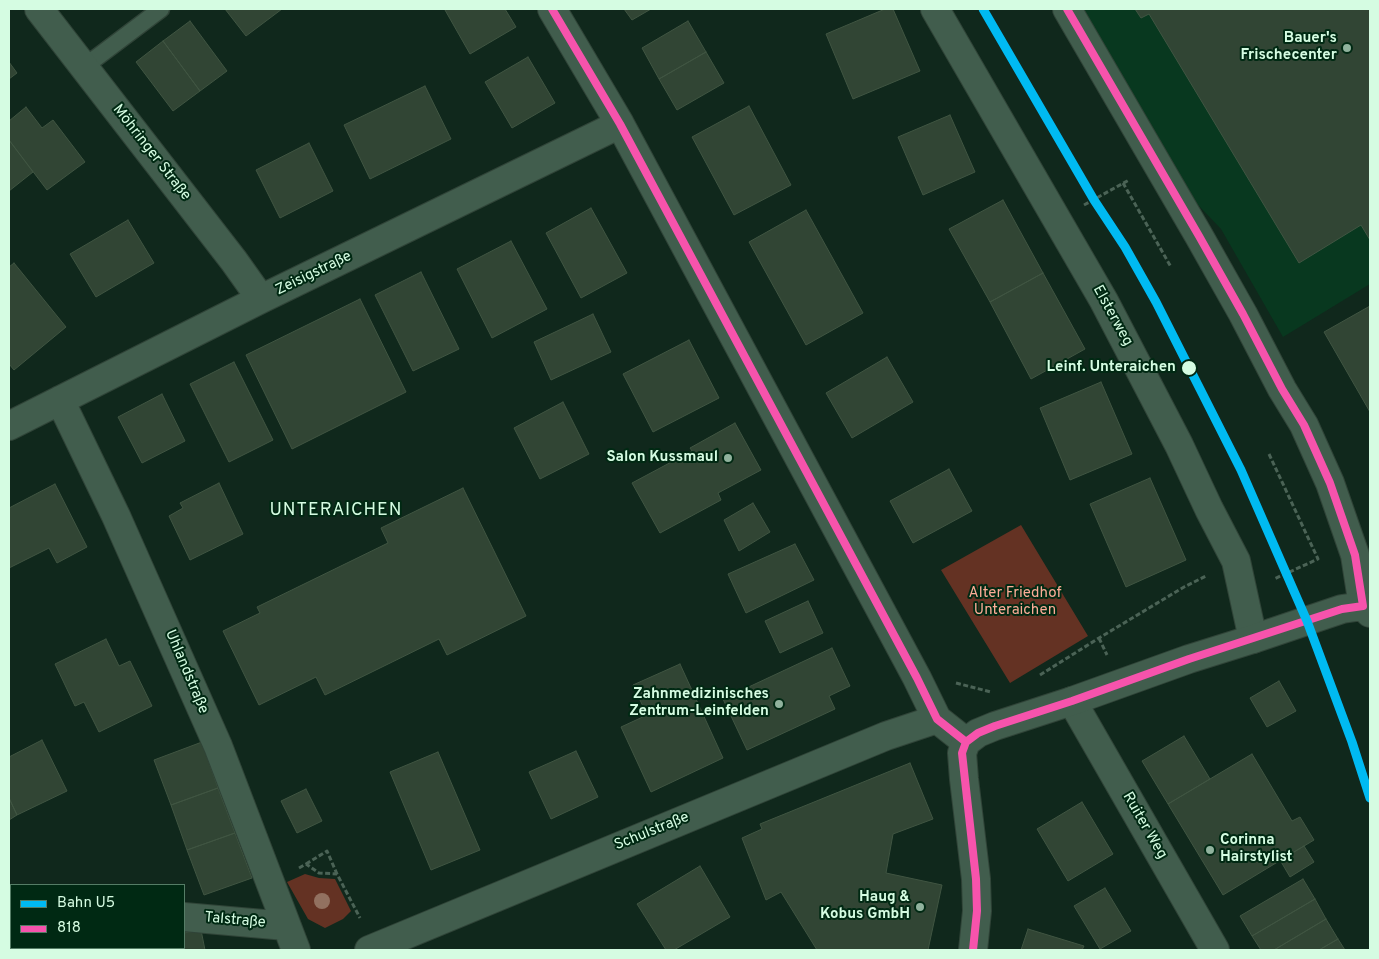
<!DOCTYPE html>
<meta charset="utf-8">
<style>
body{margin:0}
#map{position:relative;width:1379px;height:959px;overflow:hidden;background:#10281c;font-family:Overpass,sans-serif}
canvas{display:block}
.frame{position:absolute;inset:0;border:10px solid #d5fce2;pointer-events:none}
.legend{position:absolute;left:10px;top:884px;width:175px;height:65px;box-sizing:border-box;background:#002913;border:1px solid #557d66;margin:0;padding:6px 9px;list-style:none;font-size:15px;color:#d5fce2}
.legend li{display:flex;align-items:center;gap:10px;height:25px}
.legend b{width:25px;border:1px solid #557d66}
</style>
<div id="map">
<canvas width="1379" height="959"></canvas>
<div class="frame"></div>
<ul class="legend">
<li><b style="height:6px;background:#00baf2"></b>Bahn U5</li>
<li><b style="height:6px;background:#f653ac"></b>818</li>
</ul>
</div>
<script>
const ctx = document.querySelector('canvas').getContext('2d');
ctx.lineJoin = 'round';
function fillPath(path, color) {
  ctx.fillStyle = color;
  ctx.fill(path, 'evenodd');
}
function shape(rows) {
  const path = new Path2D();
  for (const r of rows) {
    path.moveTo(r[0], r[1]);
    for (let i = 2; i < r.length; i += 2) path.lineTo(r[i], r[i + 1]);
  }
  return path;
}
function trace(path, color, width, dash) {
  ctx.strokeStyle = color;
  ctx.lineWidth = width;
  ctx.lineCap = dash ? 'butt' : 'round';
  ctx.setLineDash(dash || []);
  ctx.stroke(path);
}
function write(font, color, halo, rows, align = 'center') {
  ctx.font = font + ' Overpass,sans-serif';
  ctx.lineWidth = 4;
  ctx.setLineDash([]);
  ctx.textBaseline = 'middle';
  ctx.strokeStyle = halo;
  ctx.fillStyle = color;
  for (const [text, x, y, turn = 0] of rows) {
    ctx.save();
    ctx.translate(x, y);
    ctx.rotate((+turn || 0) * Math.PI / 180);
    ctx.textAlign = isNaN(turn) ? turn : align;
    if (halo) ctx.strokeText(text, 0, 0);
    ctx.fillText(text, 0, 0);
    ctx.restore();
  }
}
const built = shape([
 [1067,9,1370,9,1370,284,1283,337,1221,229,1157,162]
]);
const green = shape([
 [1021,525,1088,636,1010,683,941,570],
 [305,874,319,878,335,879,351,911,343,919,325,928,308,919,287,882]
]);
const building = shape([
 [225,9,282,9,246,36,225,9],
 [446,9,505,9,516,27,470,54,445,10,446,9],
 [624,9,651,9,632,20,624,9],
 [885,9,893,9,920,71,853,99,826,34,885,9],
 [1135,9,1370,9,1370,240,1361,225,1299,263,1149,14,1141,18,1135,9],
 [190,21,227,71,200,91,163,41,190,21],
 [688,21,706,52,659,79,642,48,688,21],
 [163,41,200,91,173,111,136,62,163,41],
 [706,52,724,83,677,110,659,79,706,52],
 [528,57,555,103,512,128,485,82,528,57],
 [9,62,17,73,9,79,9,62],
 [425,86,451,139,370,179,344,125,425,86],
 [749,106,791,185,734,215,692,137,749,106],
 [26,107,42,128,53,120,85,162,47,190,9,140,9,121,26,107],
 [950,115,975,172,923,195,898,137,950,115],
 [9,140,33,172,9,191,9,140],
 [309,143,333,191,280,218,256,170,309,143],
 [1003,200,1043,273,990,302,949,229,1003,200],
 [591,208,627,273,581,298,546,233,591,208],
 [806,210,863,313,806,345,749,242,806,210],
 [128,220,154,263,96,297,70,254,128,220],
 [511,241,547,309,492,338,457,269,511,241],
 [14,263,66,327,14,370,9,364,9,267,14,263],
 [421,272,459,349,413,371,375,295,421,272],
 [1043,273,1085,349,1031,379,990,302,1043,273],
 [360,299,406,392,292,449,246,355,360,299],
 [1370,306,1370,412,1324,332,1370,306],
 [593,314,611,352,551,380,534,342,593,314],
 [689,340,719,398,653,432,623,374,689,340],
 [887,357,913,402,852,438,826,393,887,357],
 [234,362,273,440,229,462,190,384,234,362],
 [1101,382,1132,454,1070,480,1040,408,1101,382],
 [162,394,185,441,142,463,118,417,162,394],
 [563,402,589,454,540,479,514,428,563,402],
 [735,423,761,470,718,493,721,500,660,533,632,483,692,451,690,448,735,423],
 [949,469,972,511,913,543,890,501,949,469],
 [1150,478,1186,560,1126,587,1090,504,1150,478],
 [219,483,243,534,190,560,169,516,183,508,180,503,219,483],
 [55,484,87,547,57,563,49,548,9,568,9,508,55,484],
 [463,488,526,616,447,655,439,639,325,695,316,677,259,705,223,631,260,613,257,607,388,543,381,528,463,488],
 [753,503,770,532,739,551,724,520,753,503],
 [795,544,814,580,746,613,728,574,795,544],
 [808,601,823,633,780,653,765,621,808,601],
 [106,639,119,666,130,661,152,706,99,732,84,702,75,706,55,664,106,639],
 [832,648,850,686,829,696,835,709,747,750,723,699,832,648],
 [680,664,723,758,651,792,621,727,647,715,633,685,680,664],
 [1279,681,1296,711,1267,727,1250,698,1279,681],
 [1184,736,1210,779,1168,804,1142,761,1184,736],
 [42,740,67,791,17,815,9,798,9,757,42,740],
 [202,742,218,788,171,805,154,760,202,742],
 [576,751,598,797,551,819,529,772,576,751],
 [438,752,480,850,431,870,390,772,438,752],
 [1252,754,1292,821,1300,817,1314,840,1223,895,1168,804,1252,754],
 [910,763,933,819,893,834,886,873,942,885,928,950,817,950,781,892,766,900,742,838,762,829,760,824,910,763],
 [218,788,235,833,187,850,171,805,218,788],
 [306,789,322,821,297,833,281,801,306,789],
 [9,798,17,815,9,820,9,798],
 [1082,802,1113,854,1068,881,1037,829,1082,802],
 [235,833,252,878,204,895,187,850,235,833],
 [1304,846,1314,862,1290,877,1280,860,1304,846],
 [700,866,730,917,674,950,666,950,637,904,700,866],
 [1303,879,1315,899,1252,936,1240,916,1303,879],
 [1105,888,1131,931,1100,949,1074,906,1105,888],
 [1315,899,1326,919,1274,950,1261,950,1252,936,1315,899],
 [1326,919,1338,939,1319,950,1274,950,1326,919],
 [1028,929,1084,946,1082,950,1021,950,1028,929],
 [201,930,205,950,163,950,163,948,184,948,184,933,201,930],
 [1338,939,1345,950,1319,950,1338,939],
 [25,948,88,948,88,950,25,950,25,948],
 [121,948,163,948,163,950,122,950,121,948]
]);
const path = shape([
 [1123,183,1171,267],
 [1084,205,1129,180],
 [1269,454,1318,559,1274,579],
 [1099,638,1107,655],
 [1040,675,1099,638,1184,587,1206,576],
 [956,683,991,692],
 [306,864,327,851,337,874],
 [299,868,306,864,319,873,337,874,360,918]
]);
const lane = shape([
 [84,67,161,9]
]);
const street = shape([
 [39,9,234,261,261,299],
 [552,9,620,124,917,678,937,719,966,742],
 [935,9,1104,301,1179,445,1209,509,1236,561,1253,639],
 [1067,9,1199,236,1243,314,1282,389,1304,425,1330,483,1355,555,1363,606,1370,602],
 [60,400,116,516,218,746,296,950],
 [9,426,261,299,620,124],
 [1072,701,1215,950],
 [9,906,11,906],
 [184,917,286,926],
 [369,950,886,736,937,719]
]);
const secondary = shape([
 [973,950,977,911,976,879,964,779,962,753,966,742,978,733,995,726,1072,701,1189,659,1253,639,1342,609,1363,606,1370,613]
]);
const bus1 = shape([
 [552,9,620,124,917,678,937,719,966,742],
 [1067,9,1199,236,1243,314,1282,389,1304,425,1330,483,1355,555,1363,606],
 [966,742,978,733,995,726,1072,701,1189,659,1342,609,1363,606],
 [966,742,962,753,976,879,977,911,973,950]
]);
const rail1 = shape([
 [983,9,1094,200,1125,247,1156,302,1241,470,1307,621,1352,742,1370,798]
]);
const trees = [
 [322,901]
];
const markers = [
 [1347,48,5,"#90b29d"],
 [1189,368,8,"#d5fce2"],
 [728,458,5,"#90b29d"],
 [779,704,5,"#90b29d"],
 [1210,850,5,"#90b29d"],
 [920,907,5,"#90b29d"]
];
const poiNames = [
 ["Bauer's",1337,39],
 ["Frischecenter",1337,56],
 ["Salon Kussmaul",718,458],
 ["Zahnmedizinisches",769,695],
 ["Zentrum-Leinfelden",769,712],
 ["Corinna",1220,841,"left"],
 ["Hairstylist",1220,858,"left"],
 ["Haug &",910,898],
 ["Kobus GmbH",910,915]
];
const streetNames = [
 ["Möhringer Straße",151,153,52],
 ["Zeisigstraße",314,274,-26],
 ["Elsterweg",1112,316,61],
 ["Uhlandstraße",186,672,67],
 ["Ruiter Weg",1144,826,60],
 ["Schulstraße",652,832,-22],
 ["Talstraße",235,921,5]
];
const stopNames = [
 ["Leinf. Unteraichen",1176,368]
];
const parkNames = [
 ["Alter Friedhof",1015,594],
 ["Unteraichen",1015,611]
];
const quarterNames = [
 ["UNTERAICHEN",336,511]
];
fillPath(built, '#08381f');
fillPath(green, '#643223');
fillPath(building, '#314534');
trace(building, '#405542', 1);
trace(lane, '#304438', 19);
trace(street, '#304438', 30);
trace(secondary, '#304438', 30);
trace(path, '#4b6356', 3, [5, 2.5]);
trace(lane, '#415d4d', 16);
trace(street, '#415d4d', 28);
trace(secondary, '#415d4d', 28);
trace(bus1, '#f653ac', 8);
trace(rail1, '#00baf2', 9);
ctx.fillStyle = '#927160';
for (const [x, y] of trees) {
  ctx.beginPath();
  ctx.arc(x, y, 8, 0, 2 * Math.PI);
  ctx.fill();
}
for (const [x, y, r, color] of markers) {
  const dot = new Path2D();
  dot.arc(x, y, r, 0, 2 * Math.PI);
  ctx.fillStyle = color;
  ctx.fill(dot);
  trace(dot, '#002913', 2);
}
write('bold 15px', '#d5fce2', '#002913', poiNames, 'right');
write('15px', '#d5fce2', '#002913', streetNames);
write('bold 15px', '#d5fce2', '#002913', stopNames, 'right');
write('15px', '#fcac97', '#002913', parkNames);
ctx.letterSpacing = '1px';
write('18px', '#d5fce2', '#002913', quarterNames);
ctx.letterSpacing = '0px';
</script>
